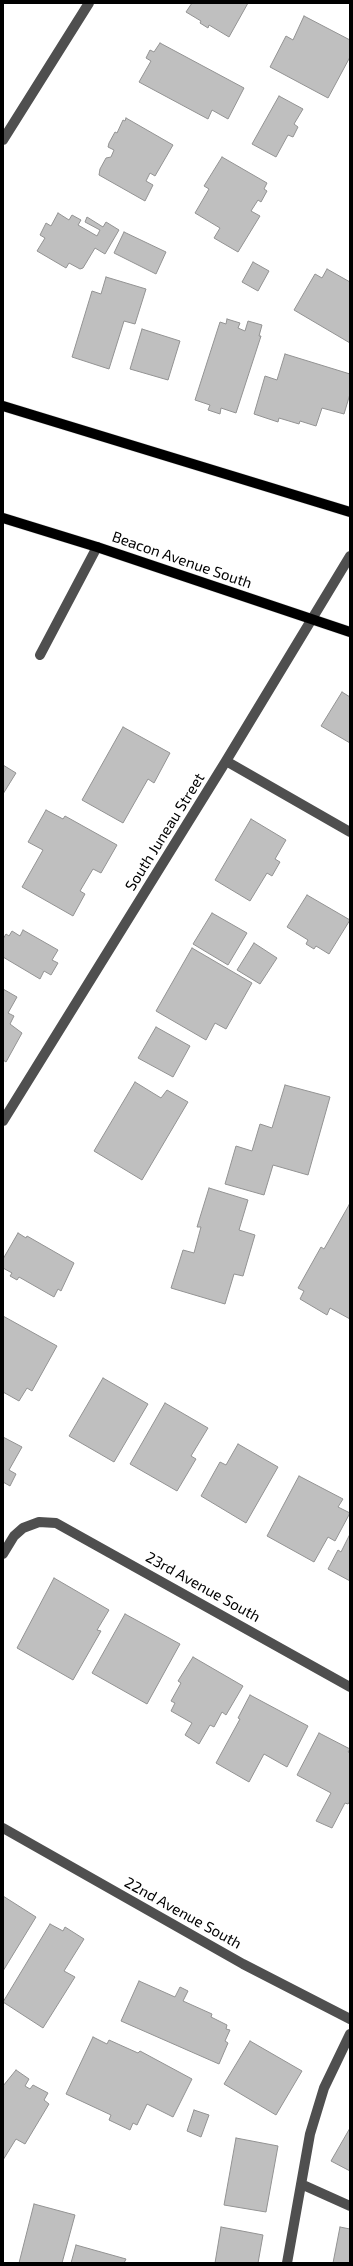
<!DOCTYPE html>
<style>
body{margin:0}
#map{position:relative;width:353px;height:2266px;overflow:hidden;background:#fff;font-family:"Exo 2",sans-serif}
canvas{display:block}
.frame{position:absolute;inset:0;border:4px solid #000;pointer-events:none}
</style>
<div id="map">
<canvas width="353" height="2266"></canvas>
<div class="frame"></div>
</div>
<script>
const ctx = document.querySelector('canvas').getContext('2d');
ctx.lineJoin = 'round';
function fillPath(path, color) {
  ctx.fillStyle = color;
  ctx.fill(path, 'evenodd');
}
function shape(rows) {
  const path = new Path2D();
  for (const r of rows) {
    path.moveTo(r[0], r[1]);
    for (let i = 2; i < r.length; i += 2) path.lineTo(r[i], r[i + 1]);
  }
  return path;
}
function trace(path, color, width, dash) {
  ctx.strokeStyle = color;
  ctx.lineWidth = width;
  ctx.lineCap = dash ? 'butt' : 'round';
  ctx.setLineDash(dash || []);
  ctx.stroke(path);
}
function write(font, color, halo, rows, align = 'center') {
  ctx.font = font + ' "Exo 2",sans-serif';
  ctx.lineWidth = 3;
  ctx.setLineDash([]);
  ctx.textBaseline = 'middle';
  ctx.strokeStyle = halo;
  ctx.fillStyle = color;
  for (const [text, x, y, turn = 0] of rows) {
    ctx.save();
    ctx.translate(x, y);
    ctx.rotate((+turn || 0) * Math.PI / 180);
    ctx.textAlign = isNaN(turn) ? turn : align;
    if (halo) ctx.strokeText(text, 0, 0);
    ctx.fillText(text, 0, 0);
    ctx.restore();
  }
}
const building = shape([
 [192,3,248,3,229,37,209,25,208,28,200,23,201,21,186,12,192,3],
 [304,16,350,40,350,57,328,98,270,67,286,36,293,40,304,16],
 [160,43,244,88,228,119,212,110,208,119,139,82,151,61,146,58,150,50,154,52,160,43],
 [279,96,303,109,294,124,298,127,293,137,288,135,276,157,252,144,279,96],
 [126,118,173,145,155,176,150,173,146,181,153,185,145,201,99,175,100,169,106,158,111,157,114,150,108,147,109,143,115,132,117,133,123,120,125,121,126,118],
 [222,157,267,183,264,189,267,191,261,202,258,200,251,211,260,216,238,252,214,238,220,228,195,213,209,189,204,186,222,157],
 [58,213,69,220,72,215,81,220,78,225,97,236,100,230,85,222,87,217,103,227,106,222,119,230,105,254,95,248,83,268,80,269,69,263,66,268,37,251,45,238,40,235,46,223,51,226,58,213],
 [124,232,166,252,156,274,114,253,124,232],
 [253,262,269,271,258,291,242,282,253,262],
 [327,269,350,282,350,343,294,310,315,274,322,278,327,269],
 [106,277,146,289,135,324,124,321,109,369,72,357,92,291,101,294,106,277],
 [227,319,240,323,238,328,245,331,248,321,262,325,259,336,261,336,236,413,221,408,220,414,208,410,210,405,195,400,220,322,226,324,227,319],
 [142,329,180,341,168,380,130,369,142,329],
 [285,354,350,374,350,394,344,414,322,408,316,426,300,421,299,424,279,418,278,422,254,414,265,376,277,380,285,354],
 [342,692,350,697,350,743,321,726,342,692],
 [123,727,170,753,154,783,148,779,123,823,82,800,123,727],
 [3,765,16,773,3,794,3,765],
 [46,810,63,819,65,816,117,845,101,873,93,869,80,891,85,894,73,916,22,887,43,850,28,842,46,810],
 [251,819,286,840,275,859,280,862,272,876,267,873,250,901,215,880,251,819],
 [307,895,350,920,329,954,316,946,314,949,306,944,308,940,287,927,307,895],
 [212,913,247,933,228,965,193,944,212,913],
 [23,930,58,950,52,960,58,963,51,975,44,971,40,979,3,957,3,939,6,934,9,936,12,931,20,936,23,930],
 [254,943,277,958,260,984,237,970,254,943],
 [192,948,252,983,226,1029,215,1023,206,1040,156,1011,192,948],
 [3,989,17,997,8,1013,14,1016,10,1024,22,1033,6,1062,3,1060,3,989],
 [156,1027,190,1046,173,1077,138,1058,156,1027],
 [135,1082,161,1098,167,1090,188,1102,142,1180,94,1151,135,1082],
 [285,1085,330,1097,308,1175,273,1165,264,1195,225,1184,236,1146,252,1151,260,1124,272,1128,285,1085],
 [209,1188,248,1200,239,1230,255,1235,243,1276,234,1274,225,1304,171,1288,183,1250,194,1253,201,1227,197,1227,209,1188],
 [349,1205,350,1206,350,1319,330,1308,327,1315,300,1299,304,1291,298,1288,321,1247,324,1249,349,1205],
 [18,1233,26,1238,27,1236,74,1263,61,1291,58,1289,54,1297,19,1277,17,1280,10,1276,12,1273,3,1268,3,1259,18,1233],
 [3,1316,57,1346,32,1391,27,1388,19,1401,3,1392,3,1316],
 [103,1378,148,1404,114,1462,69,1436,103,1378],
 [165,1403,208,1428,191,1456,196,1459,177,1491,130,1464,165,1403],
 [3,1437,22,1447,9,1470,16,1474,10,1486,3,1482,3,1437],
 [238,1444,278,1467,246,1523,201,1496,220,1462,226,1465,238,1444],
 [299,1476,343,1499,338,1507,350,1513,335,1541,328,1537,314,1562,267,1536,299,1476],
 [350,1534,350,1581,328,1569,338,1550,341,1552,350,1534],
 [54,1578,109,1610,97,1630,101,1631,73,1680,17,1648,54,1578],
 [125,1614,180,1644,147,1704,92,1673,125,1614],
 [193,1657,243,1686,226,1715,222,1712,214,1727,210,1725,199,1744,185,1735,192,1723,171,1711,175,1703,171,1701,181,1683,178,1681,193,1657],
 [250,1695,308,1726,287,1767,264,1754,249,1782,216,1763,240,1719,238,1718,250,1695],
 [319,1733,350,1749,348,1752,350,1753,350,1801,348,1804,345,1803,332,1828,316,1821,331,1793,297,1775,319,1733],
 [3,1896,36,1917,3,1971,3,1896],
 [50,1924,63,1931,65,1927,84,1939,64,1971,75,1977,43,2028,3,2002,50,1924],
 [139,1981,175,1997,180,1987,188,1991,183,2001,212,2014,211,2017,227,2025,226,2029,230,2030,225,2041,228,2043,219,2064,121,2021,139,1981],
 [93,2037,107,2044,109,2040,138,2053,140,2051,192,2079,173,2117,147,2104,137,2125,133,2123,130,2130,109,2120,111,2115,66,2094,93,2037],
 [250,2041,302,2071,276,2115,224,2084,250,2041],
 [16,2070,29,2079,25,2086,30,2089,33,2085,48,2093,44,2100,49,2104,25,2144,16,2139,3,2160,3,2086,16,2070],
 [194,2110,209,2115,201,2137,187,2131,194,2110],
 [350,2128,350,2171,331,2161,350,2128],
 [236,2138,278,2146,266,2212,224,2205,236,2138],
 [34,2204,75,2215,62,2263,19,2263,34,2204],
 [221,2227,263,2235,258,2263,215,2263,221,2227],
 [340,2227,350,2229,350,2263,333,2263,340,2227],
 [76,2245,126,2259,124,2263,71,2263,76,2245]
]);
const minor = shape([
 [3,140,89,3],
 [40,655,97,547],
 [226,761,350,832],
 [3,1121,226,761,350,556],
 [3,1554,14,1536,23,1528,39,1522,56,1523,350,1687],
 [3,1828,243,1964,350,2019],
 [301,2184,350,2206],
 [287,2263,310,2134,324,2088,350,2034]
]);
const major = shape([
 [3,406,350,512],
 [3,518,97,547,350,632]
]);
const streetNames = [
 ["Beacon Avenue South",182,560,19],
 ["South Juneau Street",165,832,-58],
 ["23rd Avenue South",203,1587,29],
 ["22nd Avenue South",183,1913,29]
];
fillPath(building, '#bfbfbf');
trace(building, '#939393', 1);
trace(major, '#dbdbdb', 11);
trace(minor, '#4f4f4f', 10);
trace(major, '#000', 10);
write('15px', '#000', '#fff', streetNames);
</script>
